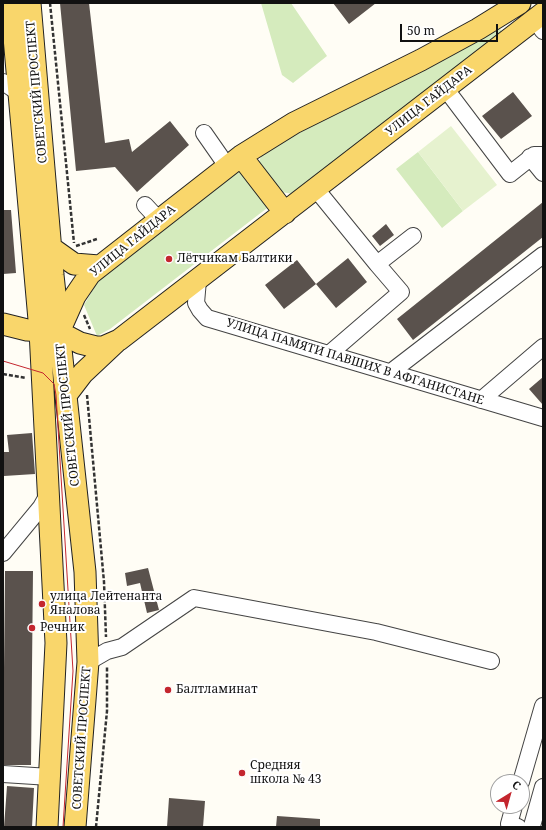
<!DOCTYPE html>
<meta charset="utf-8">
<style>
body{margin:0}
#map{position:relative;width:546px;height:830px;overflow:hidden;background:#fffdf5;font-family:"Noto Serif",serif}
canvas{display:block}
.frame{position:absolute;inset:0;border:4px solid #111;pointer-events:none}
.north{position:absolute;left:490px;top:774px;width:40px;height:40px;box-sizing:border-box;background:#fff;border:1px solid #a0a0a0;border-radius:50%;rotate:37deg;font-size:11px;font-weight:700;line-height:16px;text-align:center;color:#111}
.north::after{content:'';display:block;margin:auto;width:14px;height:18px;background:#c4262e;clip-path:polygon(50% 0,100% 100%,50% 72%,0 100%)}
.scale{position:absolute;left:400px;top:24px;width:98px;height:18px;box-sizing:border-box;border:2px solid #111;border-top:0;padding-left:5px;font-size:12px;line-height:14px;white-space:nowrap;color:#111;-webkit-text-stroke:3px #fff;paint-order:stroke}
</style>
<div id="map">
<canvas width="546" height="830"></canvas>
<div class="frame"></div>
<div class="north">С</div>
<div class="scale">50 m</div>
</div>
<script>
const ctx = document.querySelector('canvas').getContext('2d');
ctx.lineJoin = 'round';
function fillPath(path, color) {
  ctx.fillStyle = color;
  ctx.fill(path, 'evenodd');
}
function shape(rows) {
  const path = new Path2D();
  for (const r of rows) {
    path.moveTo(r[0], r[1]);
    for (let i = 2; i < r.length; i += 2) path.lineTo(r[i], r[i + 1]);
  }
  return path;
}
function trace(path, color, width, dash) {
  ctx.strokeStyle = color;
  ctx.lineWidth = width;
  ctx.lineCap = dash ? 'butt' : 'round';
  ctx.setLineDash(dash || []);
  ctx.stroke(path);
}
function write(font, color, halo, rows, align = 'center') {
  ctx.font = font + ' "Noto Serif",serif';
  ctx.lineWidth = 4;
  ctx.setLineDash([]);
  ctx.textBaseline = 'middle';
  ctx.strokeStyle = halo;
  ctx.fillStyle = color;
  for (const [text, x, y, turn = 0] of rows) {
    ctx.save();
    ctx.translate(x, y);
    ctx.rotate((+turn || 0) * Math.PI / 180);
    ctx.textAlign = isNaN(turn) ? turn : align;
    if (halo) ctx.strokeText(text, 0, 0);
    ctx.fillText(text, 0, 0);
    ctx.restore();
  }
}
const green = shape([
 [261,3,291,3,327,56,293,83,282,75],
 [498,26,503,33,293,194,281,192,260,168,259,162,262,153],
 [418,152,463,211,442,228,396,169],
 [240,168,271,205,110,329,97,336,84,305,105,269]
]);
const pitch = shape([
 [451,126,497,185,463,211,418,152]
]);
const building = shape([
 [60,3,89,3,105,143,129,139,132,152,170,121,189,145,137,192,115,167,76,171],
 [333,3,376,3,349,24],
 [513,92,532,116,501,139,482,116],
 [543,202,543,237,413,340,397,319],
 [3,210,11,210,16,273,3,274],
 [386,224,394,235,380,246,372,236],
 [348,258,367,282,336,308,316,284],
 [297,260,316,284,284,309,265,285],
 [543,377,543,405,529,389],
 [32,433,35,474,4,476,3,452,9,452,7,435],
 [148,568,159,610,147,613,140,583,127,586,125,573],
 [5,571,33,571,31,765,3,765],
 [7,786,34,788,32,827,4,827],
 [169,798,205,801,203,827,167,827],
 [277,816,320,819,320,827,276,827]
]);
const path = shape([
 [50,3,74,243],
 [76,246,97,239],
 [84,315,90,329],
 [3,374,26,378],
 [87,395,104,582,106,637],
 [96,827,107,711,107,666]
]);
const minor = shape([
 [535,20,543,31],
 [3,82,19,93],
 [445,88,510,174,534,155,543,155],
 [204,133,227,166],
 [530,157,543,173],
 [316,189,377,264,413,236],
 [145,205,158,219],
 [198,280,196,303,200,310,207,318,543,418],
 [329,354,401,292,377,264],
 [391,372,543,255],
 [481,400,543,347],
 [3,553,41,507,49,493],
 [88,662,107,651,122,647,194,598,376,632,491,661],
 [3,774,50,777],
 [521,782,543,706],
 [514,806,509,824,518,827],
 [532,826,543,787]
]);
const major = shape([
 [11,3,40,331,56,643,47,827],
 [30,3,53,275,85,572,88,662,75,827],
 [241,156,285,213],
 [50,247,74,264,99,266],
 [3,324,27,330,59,332,80,343,96,347,103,347,119,340,543,13],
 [59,332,75,296,90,274,241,156,294,123,421,60,478,29,520,3],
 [67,394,83,373,116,342]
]);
const tram = shape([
 [3,361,43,373,54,384,56,395,73,671,63,827]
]);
const markers = [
 [169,259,4,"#c4262e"],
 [42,604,4,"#c4262e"],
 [32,628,4,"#c4262e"],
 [168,690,4,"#c4262e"],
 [242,773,4,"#c4262e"]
];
const streetNames = [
 ["СОВЕТСКИЙ ПРОСПЕКТ",37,92,-95],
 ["УЛИЦА ГАЙДАРА",429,101,-38],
 ["УЛИЦА ГАЙДАРА",133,241,-39],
 ["УЛИЦА ПАМЯТИ ПАВШИХ В АФГАНИСТАНЕ",355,362,17],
 ["СОВЕТСКИЙ ПРОСПЕКТ",68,415,-96],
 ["СОВЕТСКИЙ ПРОСПЕКТ",82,738,-86]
];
const poiNames = [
 ["Лётчикам Балтики",177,259],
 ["улица Лейтенанта",50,597],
 ["Яналова",50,611],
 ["Речник",40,628],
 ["Балтламинат",176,690],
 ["Средняя",250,766],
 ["школа № 43",250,780]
];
fillPath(green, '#d5ebbd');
fillPath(pitch, '#e6f2cf');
fillPath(building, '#5a524d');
trace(minor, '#444', 18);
trace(major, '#222', 23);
trace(path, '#333', 2.5, [4, 2]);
trace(minor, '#fff', 16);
trace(major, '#f9d66b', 21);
trace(tram, '#c4262e', 1);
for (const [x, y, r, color] of markers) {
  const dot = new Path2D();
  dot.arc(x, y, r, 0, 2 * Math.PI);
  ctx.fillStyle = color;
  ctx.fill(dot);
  trace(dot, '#fff', 1.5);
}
write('12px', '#111', '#fff', streetNames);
write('12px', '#111', '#fff', poiNames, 'left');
</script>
